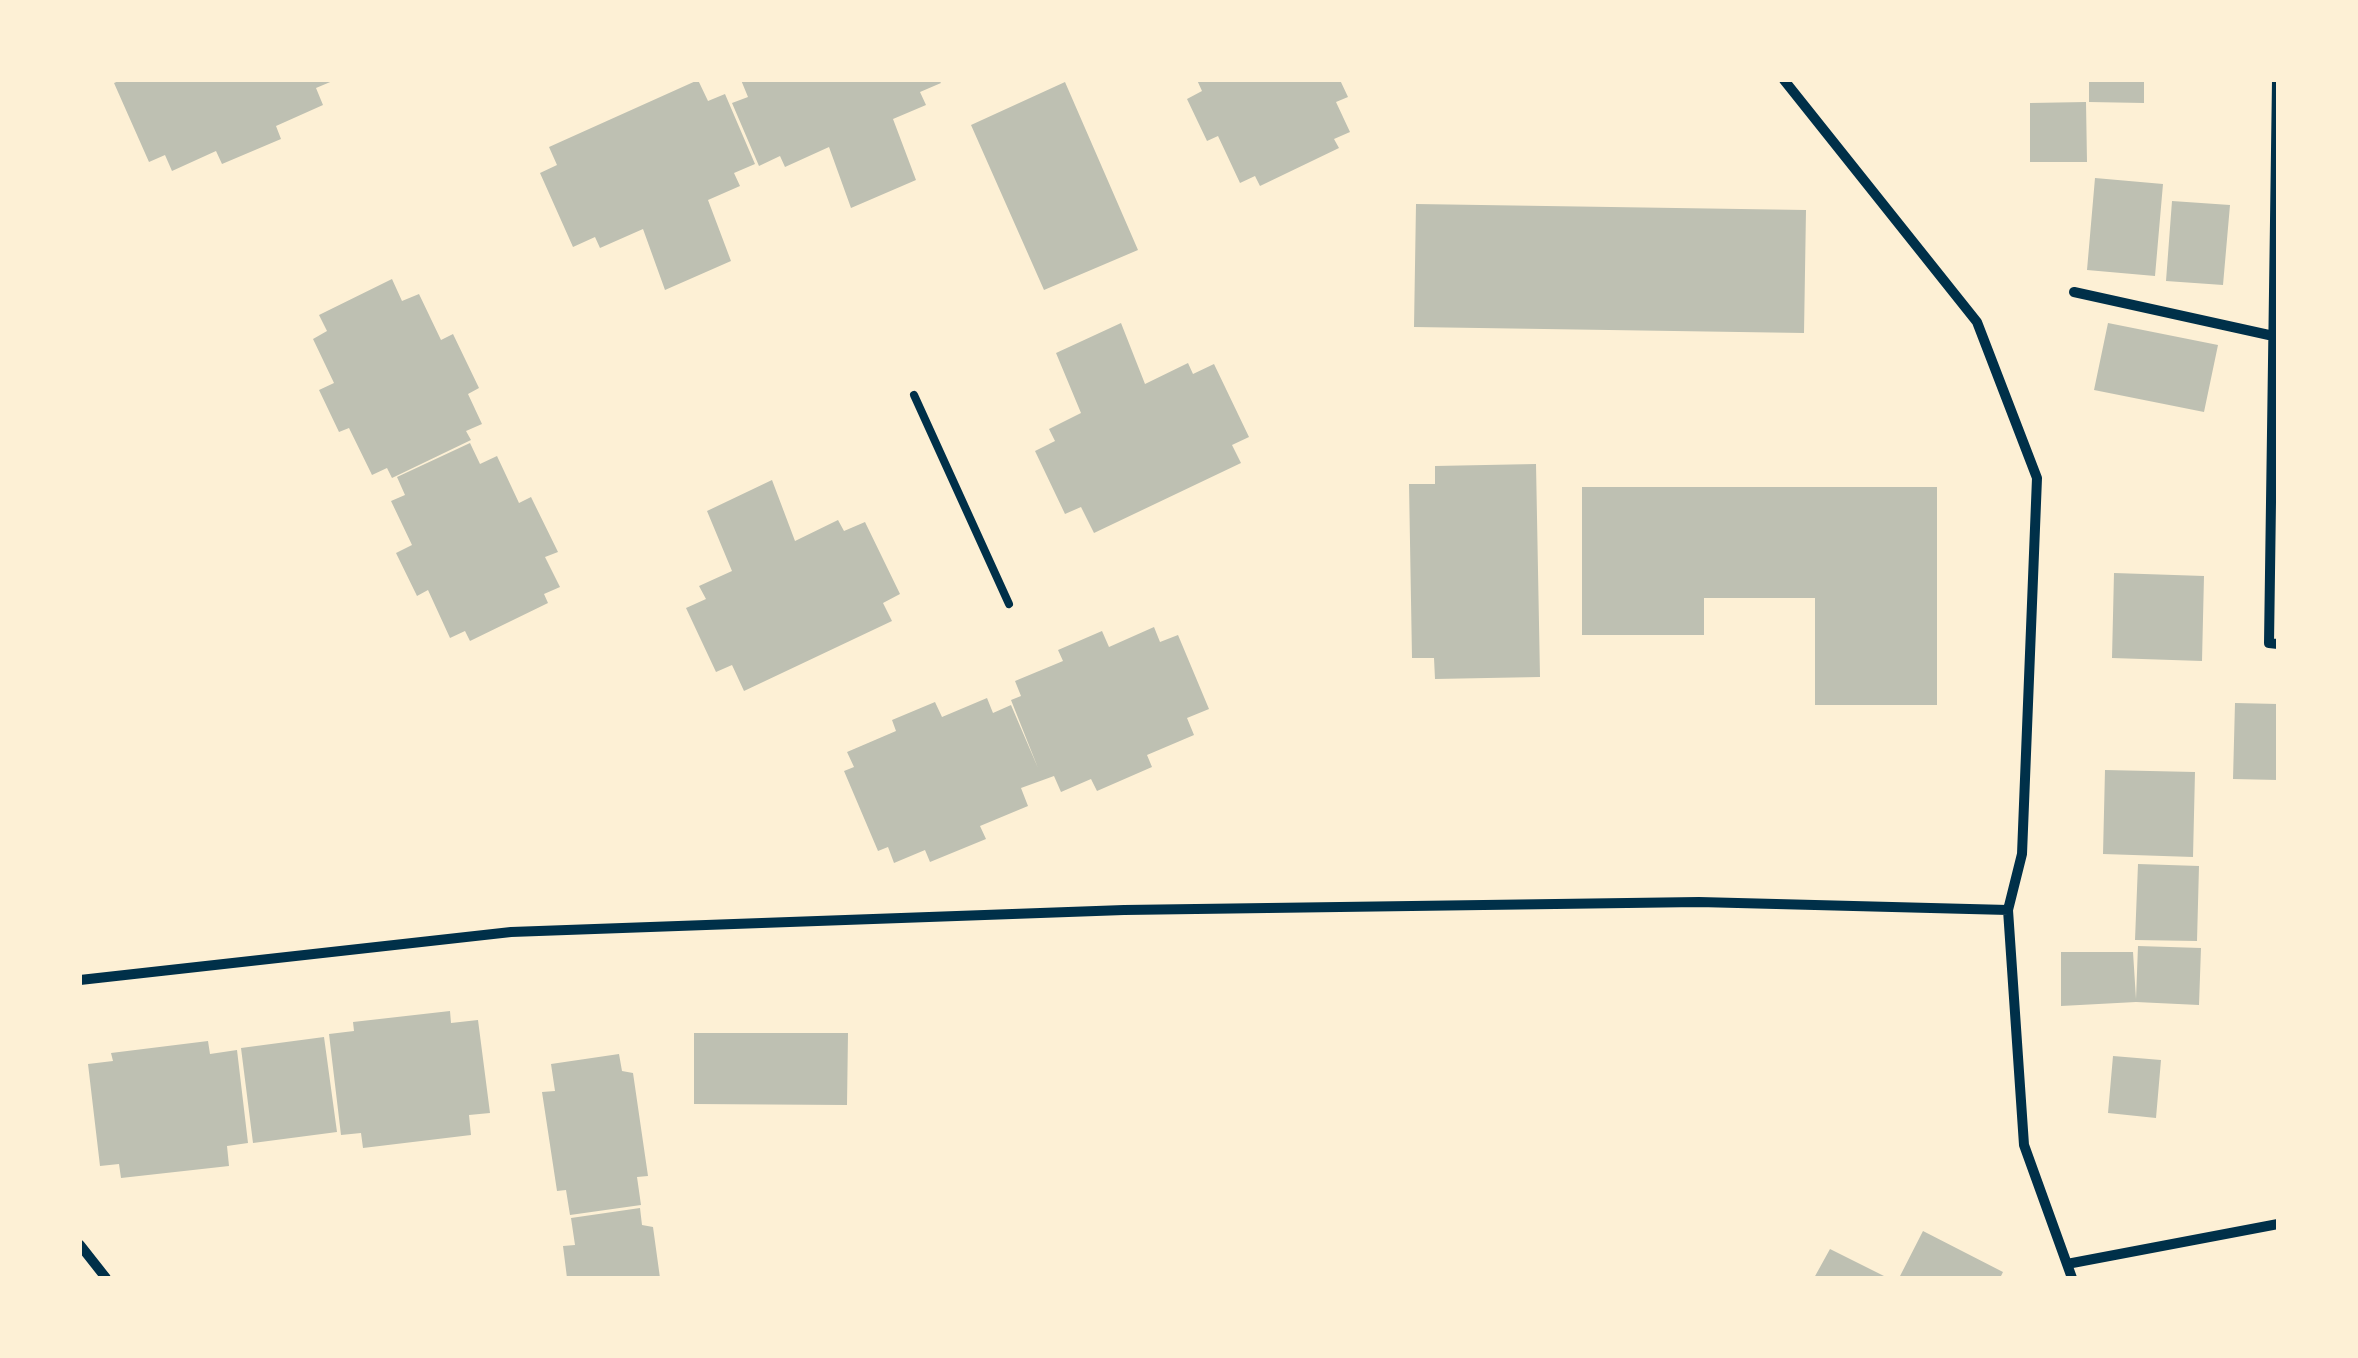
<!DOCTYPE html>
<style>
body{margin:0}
#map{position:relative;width:2358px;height:1358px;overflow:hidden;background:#fdf0d5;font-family:Inter,sans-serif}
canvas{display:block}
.frame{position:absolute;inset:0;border:82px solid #fdf0d5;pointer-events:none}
</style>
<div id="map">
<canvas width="2358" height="1358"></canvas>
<div class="frame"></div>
</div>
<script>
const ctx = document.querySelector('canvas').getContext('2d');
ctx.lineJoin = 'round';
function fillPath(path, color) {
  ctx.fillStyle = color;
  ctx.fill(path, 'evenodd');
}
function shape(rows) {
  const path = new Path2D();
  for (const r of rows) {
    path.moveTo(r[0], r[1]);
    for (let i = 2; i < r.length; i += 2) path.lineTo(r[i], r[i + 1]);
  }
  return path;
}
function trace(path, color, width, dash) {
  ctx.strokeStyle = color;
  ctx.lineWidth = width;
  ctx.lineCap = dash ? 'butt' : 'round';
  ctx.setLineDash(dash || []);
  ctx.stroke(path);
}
const building = shape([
 [121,80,335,80,316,88,323,105,276,126,281,139,222,164,216,151,172,171,165,155,149,162,114,83],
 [698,80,708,101,725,94,755,164,734,173,740,186,708,200,731,261,665,290,643,229,600,248,595,237,573,247,540,173,557,165,549,147],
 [741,80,939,80,941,83,920,92,926,105,893,119,916,180,851,208,829,147,785,167,780,156,759,166,732,103,748,97],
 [1197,80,1340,80,1348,97,1336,102,1350,132,1334,139,1339,148,1260,186,1255,176,1240,183,1218,136,1207,141,1187,99,1202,91],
 [2089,80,2144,80,2144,103,2089,102],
 [1065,82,1138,250,1044,290,971,125],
 [2086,102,2087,162,2030,162,2030,103],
 [2095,178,2163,184,2155,276,2087,270],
 [2172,201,2230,205,2223,285,2166,281],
 [1416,204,1806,210,1804,333,1414,327],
 [392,279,402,301,419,294,441,340,453,334,479,388,468,394,482,424,466,431,471,440,392,478,387,468,372,475,349,428,339,432,319,390,334,383,313,339,327,331,319,315],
 [1121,323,1145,384,1188,363,1193,374,1214,364,1249,437,1232,445,1241,463,1094,533,1081,507,1065,514,1035,451,1055,441,1049,429,1081,413,1056,353],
 [2108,323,2218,345,2204,412,2094,390],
 [470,443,480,464,497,456,519,503,531,497,558,552,545,557,560,587,544,594,548,603,470,641,465,631,450,638,428,590,417,596,396,553,412,545,391,501,405,495,397,477],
 [1536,464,1540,677,1435,679,1434,658,1412,658,1409,484,1435,484,1435,466],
 [772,480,795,541,838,520,844,531,865,522,900,594,883,603,892,621,744,691,732,665,716,672,686,608,706,599,699,586,732,571,707,511],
 [1582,487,1937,487,1937,705,1815,705,1815,598,1704,598,1704,635,1582,635],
 [2114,573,2204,576,2202,661,2112,658],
 [1154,627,1160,642,1178,635,1209,709,1187,718,1194,735,1147,755,1152,767,1097,791,1091,779,1061,792,1054,776,1021,788,1028,806,980,826,986,839,930,862,925,850,894,863,888,847,878,851,844,771,854,767,847,752,896,731,892,720,935,702,942,717,987,698,993,713,1011,705,1038,768,1011,700,1021,696,1015,681,1063,661,1058,650,1102,631,1109,647],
 [2235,703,2278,704,2278,780,2233,779],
 [2105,770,2195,772,2193,857,2103,854],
 [2138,864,2199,866,2197,941,2135,940],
 [2138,946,2201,948,2199,1005,2136,1002,2061,1006,2061,952,2133,952,2136,999],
 [450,1011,451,1023,478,1020,490,1113,469,1115,471,1135,363,1148,361,1133,341,1135,329,1034,354,1031,353,1022],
 [694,1033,848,1033,847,1105,694,1104],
 [324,1037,337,1132,253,1143,241,1048],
 [208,1041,210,1054,237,1050,248,1143,227,1146,229,1166,121,1178,119,1164,100,1166,88,1064,113,1061,111,1053],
 [619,1054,622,1071,633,1073,648,1176,637,1177,641,1205,570,1215,566,1190,557,1191,542,1092,555,1091,551,1064],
 [2113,1056,2161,1060,2156,1118,2108,1113],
 [640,1208,642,1225,653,1227,660,1278,567,1278,563,1246,575,1245,571,1218],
 [1923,1231,2003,1272,2000,1278,1899,1278],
 [1830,1249,1888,1278,1814,1278]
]);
const service = shape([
 [914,395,1009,604]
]);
const minor = shape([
 [1784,80,1977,322,2037,478,2022,854,2008,910,2024,1145,2072,1278],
 [2277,80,2269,643,2278,644],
 [2074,292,2278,337],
 [80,980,511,932,1124,910,1699,902,2008,910],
 [80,1245,106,1278],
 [2067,1264,2278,1224]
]);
fillPath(building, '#bec0b2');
trace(service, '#003049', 8);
trace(minor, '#003049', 10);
</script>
